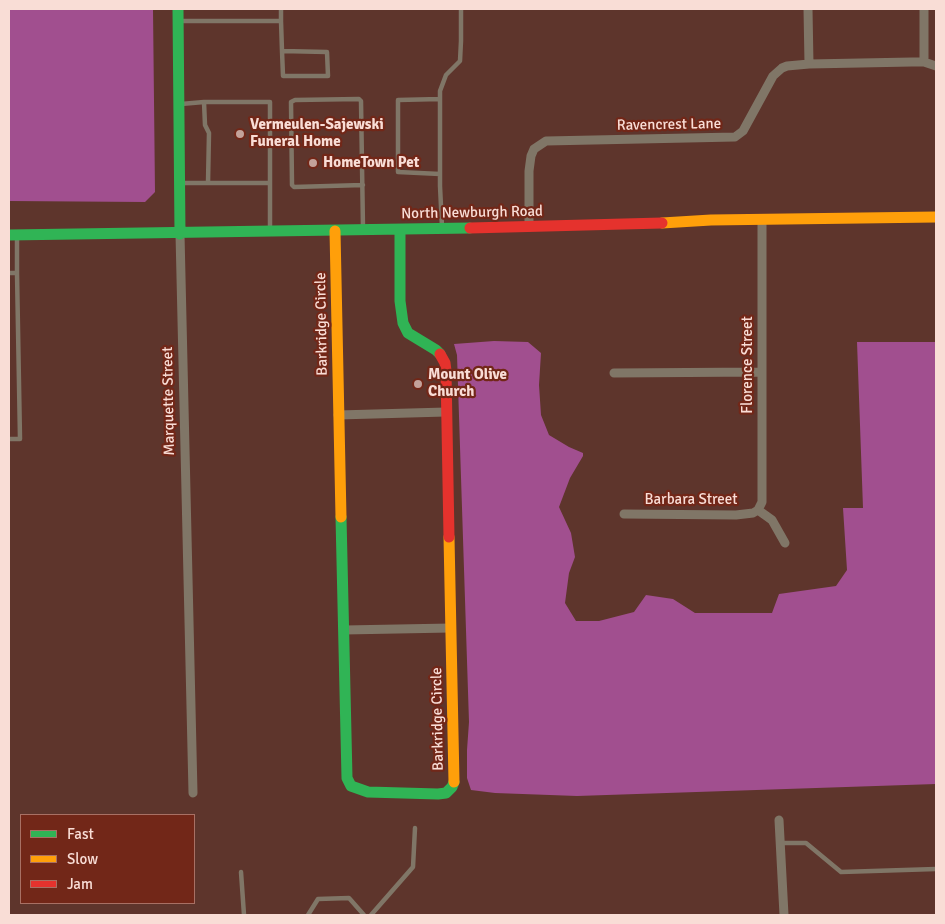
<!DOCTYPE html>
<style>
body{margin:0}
#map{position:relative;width:945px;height:924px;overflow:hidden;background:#5e352c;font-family:Signika,sans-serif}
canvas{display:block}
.frame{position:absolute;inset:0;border:10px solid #f9ddd6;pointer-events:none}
.legend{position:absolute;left:20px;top:814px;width:175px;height:90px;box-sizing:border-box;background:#722718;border:1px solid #a87064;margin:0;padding:6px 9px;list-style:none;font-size:15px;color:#f9ddd6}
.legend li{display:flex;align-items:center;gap:10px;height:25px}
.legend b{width:25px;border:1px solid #a87064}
</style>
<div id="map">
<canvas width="945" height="924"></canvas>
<div class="frame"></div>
<ul class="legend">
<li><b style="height:6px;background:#30b455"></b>Fast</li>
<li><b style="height:6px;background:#ff9f0a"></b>Slow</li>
<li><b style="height:6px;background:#e5322d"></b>Jam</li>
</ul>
</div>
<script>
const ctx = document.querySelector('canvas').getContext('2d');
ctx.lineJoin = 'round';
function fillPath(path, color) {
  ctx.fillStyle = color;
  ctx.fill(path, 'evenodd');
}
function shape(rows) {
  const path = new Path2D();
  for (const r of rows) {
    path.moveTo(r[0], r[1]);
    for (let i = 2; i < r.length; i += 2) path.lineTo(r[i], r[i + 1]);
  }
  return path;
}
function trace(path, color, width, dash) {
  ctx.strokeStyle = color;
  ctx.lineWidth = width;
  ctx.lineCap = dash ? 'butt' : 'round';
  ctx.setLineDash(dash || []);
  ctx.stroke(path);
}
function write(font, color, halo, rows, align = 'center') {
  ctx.font = font + ' Signika,sans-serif';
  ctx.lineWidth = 4.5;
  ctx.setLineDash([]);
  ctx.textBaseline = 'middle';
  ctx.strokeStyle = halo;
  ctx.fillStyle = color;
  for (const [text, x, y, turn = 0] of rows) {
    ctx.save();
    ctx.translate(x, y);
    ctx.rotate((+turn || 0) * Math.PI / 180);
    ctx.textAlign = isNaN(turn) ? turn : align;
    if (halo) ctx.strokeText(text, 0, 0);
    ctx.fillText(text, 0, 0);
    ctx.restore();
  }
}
const forest = shape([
 [9,9,153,9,155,192,145,202,9,201],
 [494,341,528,342,541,353,539,385,541,415,549,435,569,447,583,453,583,456,570,478,559,507,571,533,575,557,569,573,565,603,576,621,599,621,634,612,646,595,673,599,695,613,772,613,779,594,836,586,847,570,843,508,863,508,857,342,936,342,936,784,577,796,495,793,471,790,467,778,467,750,469,722,457,355,454,344]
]);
const lane = shape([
 [179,21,281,21,281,9],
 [281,21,282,51,283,76,328,76,327,52,282,51],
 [204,102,205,125,209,133,208,183],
 [181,104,204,102,270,102,270,230],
 [440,174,398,172,398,100,440,99],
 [182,183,270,183],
 [363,185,294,187,292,185,291,102,295,100,359,99,361,101,363,229],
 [442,227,440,186,440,91,446,75,460,61,461,41,461,9],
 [9,273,17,273,17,235],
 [9,439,20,439,17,273],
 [780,843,806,843,841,872,936,869],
 [241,872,244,915],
 [308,915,318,899,349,898,364,915],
 [371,915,413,867,415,828]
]);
const street = shape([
 [808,9,809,64],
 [924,62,924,9],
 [529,227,529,171,531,156,534,149,546,141,735,137,743,131,773,76,782,68,787,66,809,64,912,62,924,62,936,66],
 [180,234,193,793],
 [614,373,761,372],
 [338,415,446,412],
 [758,510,762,502,762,219],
 [758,510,772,520,785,543],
 [624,514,736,515,753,513,758,510],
 [344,630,451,628],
 [779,820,784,915]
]);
const fast = shape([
 [178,9,180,234],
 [400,230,400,301,403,323,408,333,436,350,440,354],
 [9,235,470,228],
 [341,517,347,778,351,786,368,792,438,794,446,793,452,787,454,782]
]);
const slow = shape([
 [662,223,711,220,936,217],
 [335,231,341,517],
 [449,537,454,782]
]);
const jam = shape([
 [470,228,662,223],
 [440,354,445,363,446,371,449,537]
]);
const markers = [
 [240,134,5,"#c3a29a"],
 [313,163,5,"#c3a29a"],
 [418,384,5,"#c3a29a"]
];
const poiNames = [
 ["Vermeulen-Sajewski",250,125],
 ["Funeral Home",250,142],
 ["HomeTown Pet",323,163],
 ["Mount Olive",428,375],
 ["Church",428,392]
];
const streetNames = [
 ["Ravencrest Lane",669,125,-1],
 ["North Newburgh Road",472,213,-1],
 ["Barkridge Circle",322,324,-91],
 ["Florence Street",748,365,-90],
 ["Marquette Street",169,401,-91],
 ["Barbara Street",691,500],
 ["Barkridge Circle",438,719,-91]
];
fillPath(forest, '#a14f8f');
trace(lane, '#807667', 4.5);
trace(street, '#807667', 9);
trace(fast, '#30b455', 11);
trace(slow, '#ff9f0a', 11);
trace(jam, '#e5322d', 11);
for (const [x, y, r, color] of markers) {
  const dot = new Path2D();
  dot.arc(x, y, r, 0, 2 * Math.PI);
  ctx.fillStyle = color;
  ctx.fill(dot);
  trace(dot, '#722718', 2);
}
write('bold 15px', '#f9ddd6', '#722718', poiNames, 'left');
write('15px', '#f9ddd6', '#722718', streetNames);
</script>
